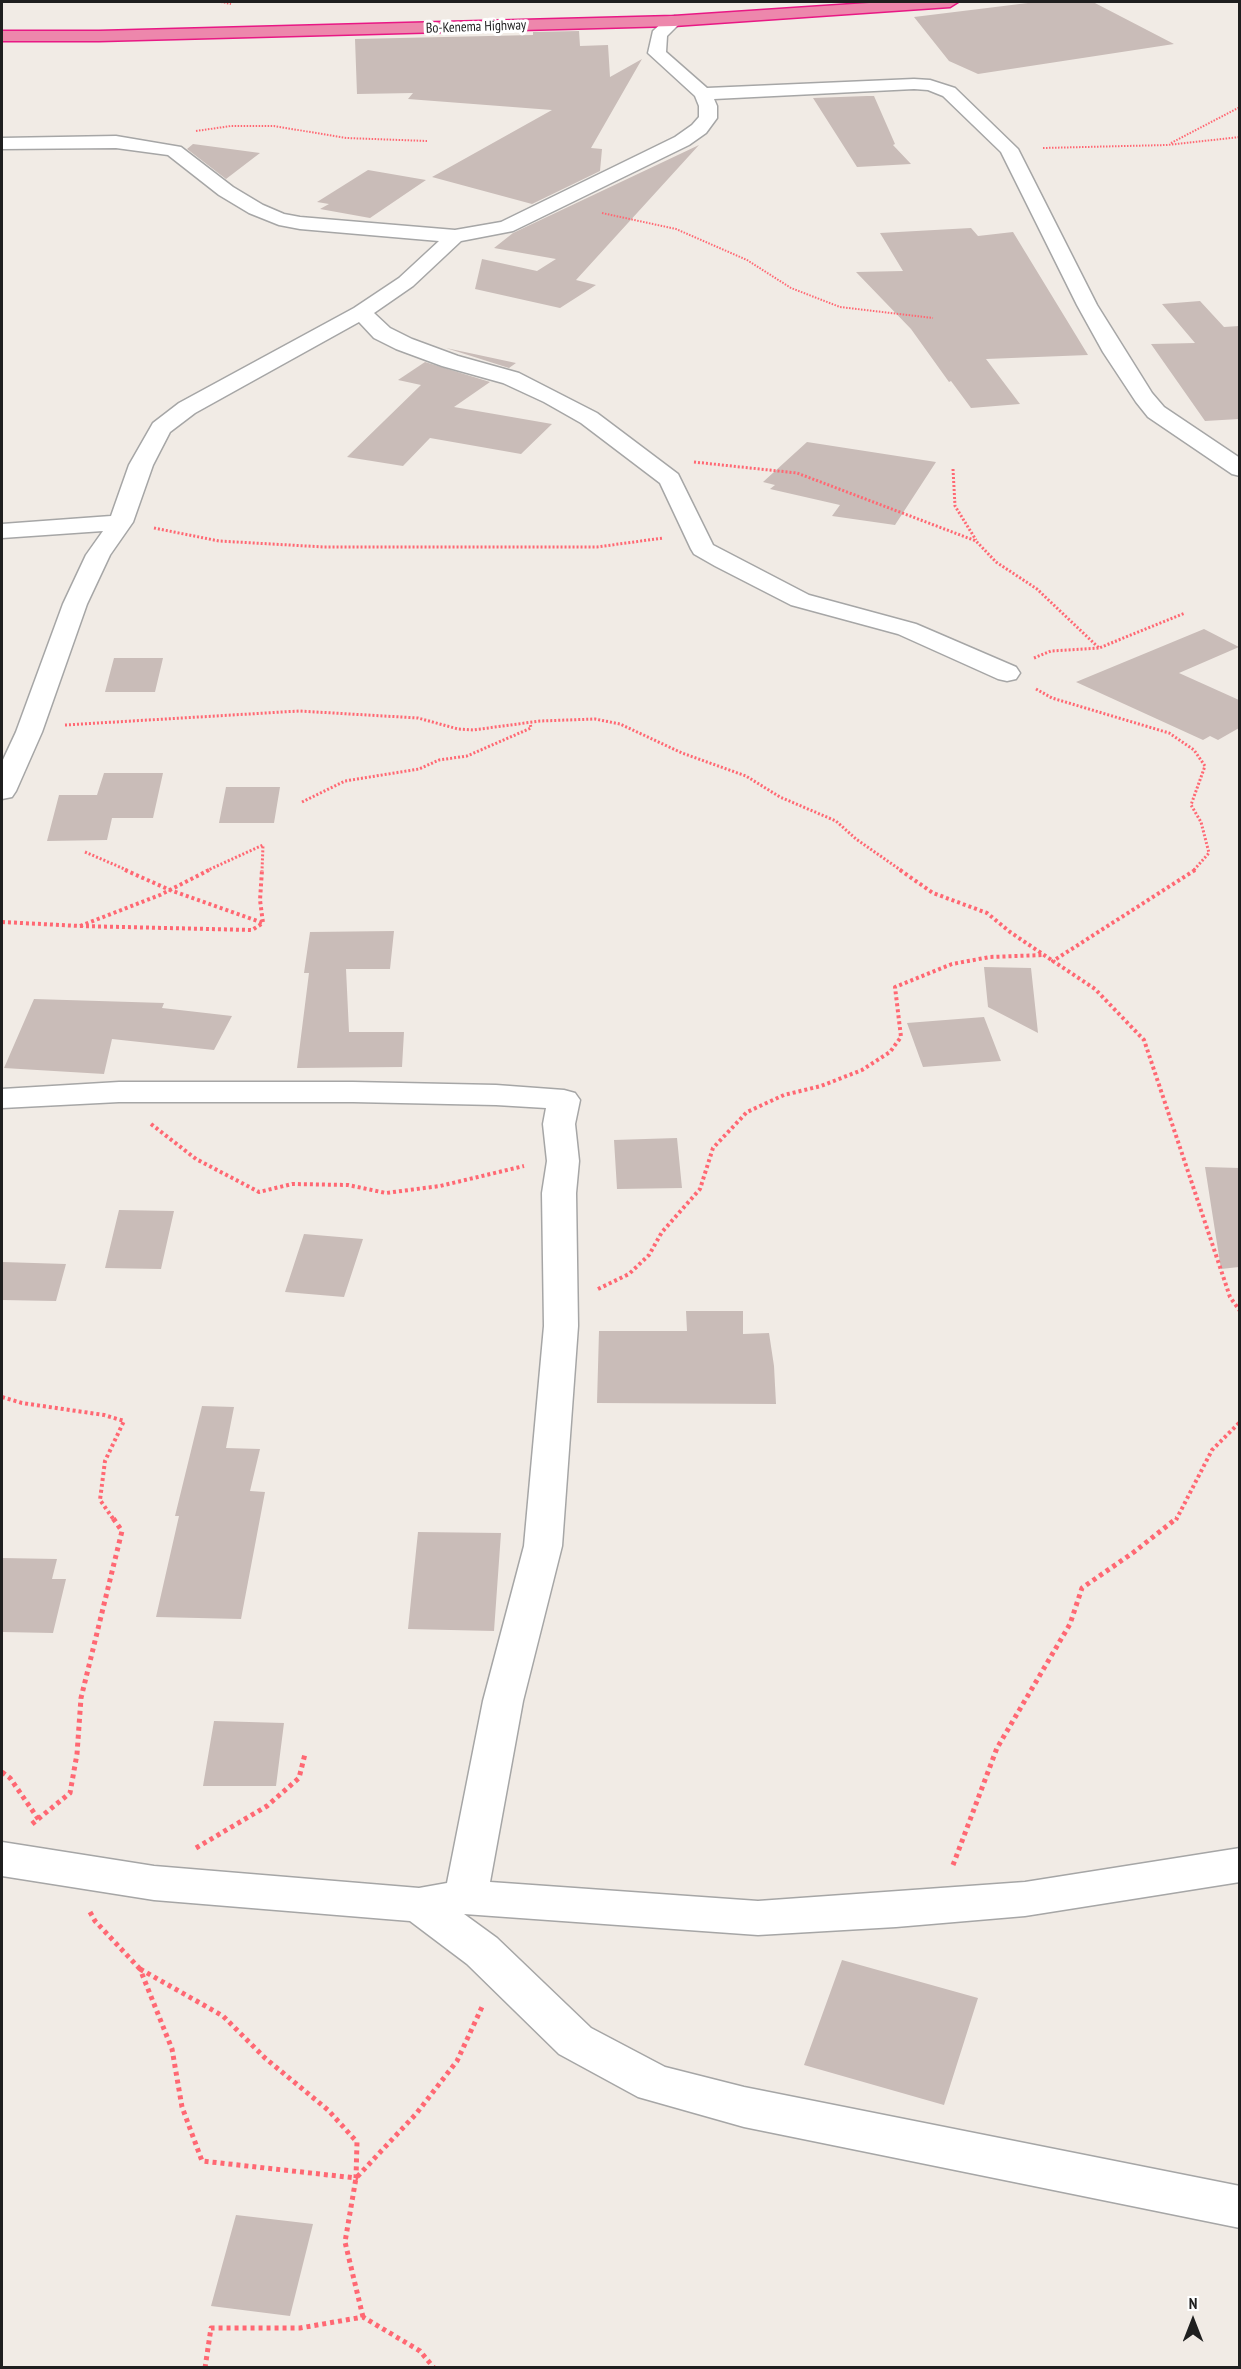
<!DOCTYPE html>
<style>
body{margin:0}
#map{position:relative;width:1241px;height:2369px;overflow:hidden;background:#f1ebe5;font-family:"PT Sans Narrow",sans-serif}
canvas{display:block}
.frame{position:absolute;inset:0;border:3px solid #1f1f1f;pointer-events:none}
.north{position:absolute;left:1163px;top:2291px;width:60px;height:60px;-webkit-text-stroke:4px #fff;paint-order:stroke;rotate:0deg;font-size:16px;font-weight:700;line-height:24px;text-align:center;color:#1f1f1f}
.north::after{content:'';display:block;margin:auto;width:21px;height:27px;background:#1f1f1f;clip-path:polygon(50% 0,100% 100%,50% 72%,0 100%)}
</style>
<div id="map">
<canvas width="1241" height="2369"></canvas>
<div class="frame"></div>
<div class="north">N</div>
</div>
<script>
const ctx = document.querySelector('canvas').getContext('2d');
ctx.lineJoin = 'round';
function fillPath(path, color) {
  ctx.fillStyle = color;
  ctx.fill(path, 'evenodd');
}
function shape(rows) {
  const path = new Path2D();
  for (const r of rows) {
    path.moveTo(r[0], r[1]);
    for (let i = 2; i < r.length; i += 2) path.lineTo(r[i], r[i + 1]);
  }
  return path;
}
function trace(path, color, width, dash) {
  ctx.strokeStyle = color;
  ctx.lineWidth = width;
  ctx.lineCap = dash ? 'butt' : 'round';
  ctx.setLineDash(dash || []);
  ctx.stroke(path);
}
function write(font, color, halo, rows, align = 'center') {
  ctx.font = font + ' "PT Sans Narrow",sans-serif';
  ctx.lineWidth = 6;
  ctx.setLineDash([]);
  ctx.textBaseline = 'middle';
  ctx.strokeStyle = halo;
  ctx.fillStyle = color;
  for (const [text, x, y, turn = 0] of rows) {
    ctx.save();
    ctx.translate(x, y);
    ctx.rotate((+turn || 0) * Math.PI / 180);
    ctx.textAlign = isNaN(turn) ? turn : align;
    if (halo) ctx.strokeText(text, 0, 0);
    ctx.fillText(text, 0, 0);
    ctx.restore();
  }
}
const building = shape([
 [1036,2,1093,2,1174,44,978,74,949,61,914,17],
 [579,31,580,46,608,45,610,77,642,59,591,148,602,149,600,171,532,204,432,177,552,110,408,99,413,93,357,94,355,39,533,35,533,32],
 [867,96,874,96,895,144,893,145,911,164,857,167,813,98],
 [193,144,260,153,226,179,187,149],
 [699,145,576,280,596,285,560,308,475,289,482,259,537,271,556,259,494,248,513,233],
 [368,170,426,180,370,218,320,209,329,204,317,202],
 [971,228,978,236,1013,232,1088,355,986,359,1020,404,971,408,951,381,949,382,911,329,856,272,903,271,880,233],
 [1200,301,1224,327,1239,326,1239,419,1205,421,1151,344,1195,343,1162,304],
 [446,348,516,363,509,368],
 [425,362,490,382,454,407,552,424,521,454,430,438,403,466,347,457,421,385,398,380],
 [807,442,936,462,895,525,832,516,840,505,770,489,775,485,763,482],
 [1204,629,1239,647,1179,673,1239,700,1239,728,1218,740,1210,736,1203,740,1076,682],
 [114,658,163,658,155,692,105,692],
 [104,773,163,773,153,818,112,818,107,840,47,841,59,795,97,795],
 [226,787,280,787,274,823,219,823],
 [394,931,390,969,346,969,349,1032,404,1032,402,1067,297,1068,309,973,304,973,310,932],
 [984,967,1031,968,1038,1033,988,1007],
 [34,999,164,1003,162,1008,232,1016,214,1050,112,1039,104,1074,4,1068],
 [984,1017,1001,1061,923,1067,907,1023],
 [677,1138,682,1188,617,1189,614,1140],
 [1205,1167,1239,1168,1239,1267,1221,1269],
 [119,1210,174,1211,161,1269,105,1268],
 [304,1234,363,1239,344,1297,285,1292],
 [2,1262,66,1264,56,1301,2,1300],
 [686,1311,743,1311,743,1334,769,1333,774,1366,776,1404,597,1403,599,1331,687,1331],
 [202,1406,234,1407,226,1448,260,1449,250,1491,265,1492,241,1619,156,1617,179,1516,175,1516],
 [418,1532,501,1533,494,1631,408,1629],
 [2,1558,57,1559,52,1579,66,1579,53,1633,2,1632],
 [214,1721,284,1723,276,1786,203,1786],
 [842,1960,978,1998,944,2105,804,2065],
 [236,2215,313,2224,290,2316,211,2306]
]);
const pathFar3 = shape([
 [221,2,231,4],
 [196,131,231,126,274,126,346,138,427,141],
 [1171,143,1240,107],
 [1043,148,1167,145,1240,137],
 [602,213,676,229,747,260,791,288,840,307,933,318]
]);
const pathFar2 = shape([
 [694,462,797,473,976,541,996,562,1037,589,1099,648,1185,613],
 [953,469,955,506,976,540],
 [154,528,219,541,324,547,597,547,663,538],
 [1034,658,1051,651,1099,648],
 [1036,689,1052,698,1169,733,1194,750,1205,766,1191,805,1201,822,1209,853,1193,871],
 [65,725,299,711,418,718,458,729,473,730,540,721,595,719,620,724,682,753,746,776,780,797,836,821,856,839,902,871],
 [302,802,345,781,419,769,439,760,467,756,531,728,530,723],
 [85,852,129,871],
 [206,871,263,845,262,871]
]);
const pathFar1 = shape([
 [125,870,170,890,263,923],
 [900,870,933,893,987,913,1010,932,1053,961],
 [1195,870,1053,961,1095,989,1144,1040,1230,1297,1240,1311],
 [2,922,80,926],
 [80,926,252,930,263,923,260,900,262,870],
 [80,926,160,895,209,870],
 [151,1124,196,1159,259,1192,292,1184,348,1185,386,1193,440,1186,524,1166],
 [598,1289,629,1274,649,1255,662,1232,700,1189,713,1148,747,1112,784,1095,821,1086,862,1070,890,1052,901,1037,895,987,952,964,990,957,1043,955],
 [2,1397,22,1403,104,1415,124,1421,105,1461,100,1500,114,1520],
 [1176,1520,1212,1450,1240,1422]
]);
const path = shape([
 [2,1772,10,1778,39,1820],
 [32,1824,70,1793,77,1754,81,1698,122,1531,113,1518],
 [196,1848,267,1806,299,1778,305,1754],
 [953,1865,997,1748,1070,1624,1082,1588,1134,1552,1177,1518],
 [90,1912,95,1921,140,1969],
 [140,1969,223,2016,265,2058,328,2110,357,2142,356,2178,202,2161,182,2107,172,2049,140,1969],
 [363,2317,345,2242,356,2178,416,2114,457,2061,482,2007],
 [205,2368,211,2328,300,2328,363,2317,420,2351,434,2368]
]);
const minor = shape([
 [674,16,680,17,682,21,667,36,666,52,707,88,914,79,930,80,955,88,1018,149,1097,305,1152,393,1164,407,1240,458,1240,476,1232,474,1148,417,1136,402,1103,352,1077,305,1001,152,943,96,928,90,914,89,714,99,717,106,717,118,706,133,689,145,513,231,461,241,413,286,374,313,390,328,412,339,458,356,519,373,597,413,678,474,713,545,809,595,916,624,1016,667,1020,673,1016,679,1007,681,998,679,898,634,791,605,715,566,694,554,691,549,660,483,581,423,544,402,503,383,442,366,396,349,374,338,359,322,195,413,170,432,153,465,133,522,110,555,87,604,42,732,16,791,12,797,2,799,2,762,16,732,63,604,86,555,103,531,2,538,2,524,111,516,129,465,153,423,179,403,354,308,399,278,439,241,300,229,279,225,249,213,219,195,168,155,116,148,2,149,2,138,116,136,181,147,233,187,263,205,284,214,300,217,455,230,501,222,675,137,692,125,699,117,699,106,695,96,648,53,653,31,668,17,674,16],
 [119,1082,353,1082,496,1085,564,1090,575,1093,580,1100,575,1124,579,1161,576,1193,578,1326,562,1546,523,1701,490,1882,758,1901,1025,1882,1240,1848,1240,1882,1025,1916,896,1927,758,1935,464,1914,497,1938,591,2028,665,2067,744,2087,1240,2186,1240,2228,744,2127,638,2097,559,2054,467,1964,410,1921,154,1900,2,1876,2,1842,154,1866,419,1888,447,1883,483,1701,524,1546,544,1326,542,1193,547,1161,543,1124,546,1108,496,1105,353,1102,119,1102,2,1108,2,1089,119,1082]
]);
const highway = shape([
 [884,2,958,2,950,7,674,26,99,41,2,41,2,31,99,31,674,16,884,2]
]);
const farStreetnames = [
 ["Bo-Kenema Highway",476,27,-2]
];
fillPath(building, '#c9bcb8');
trace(minor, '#a6a6a6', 3);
trace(highway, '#e81884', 3);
trace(pathFar3, '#ff6873', 2, [1.5, 1.5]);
trace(pathFar2, '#ff6873', 3, [2, 2]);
trace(pathFar1, '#ff6873', 4, [3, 3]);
trace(path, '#ff6873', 5, [4, 4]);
fillPath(minor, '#fff');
fillPath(highway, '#ed87ac');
write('14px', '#1f1f1f', '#fff', farStreetnames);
</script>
